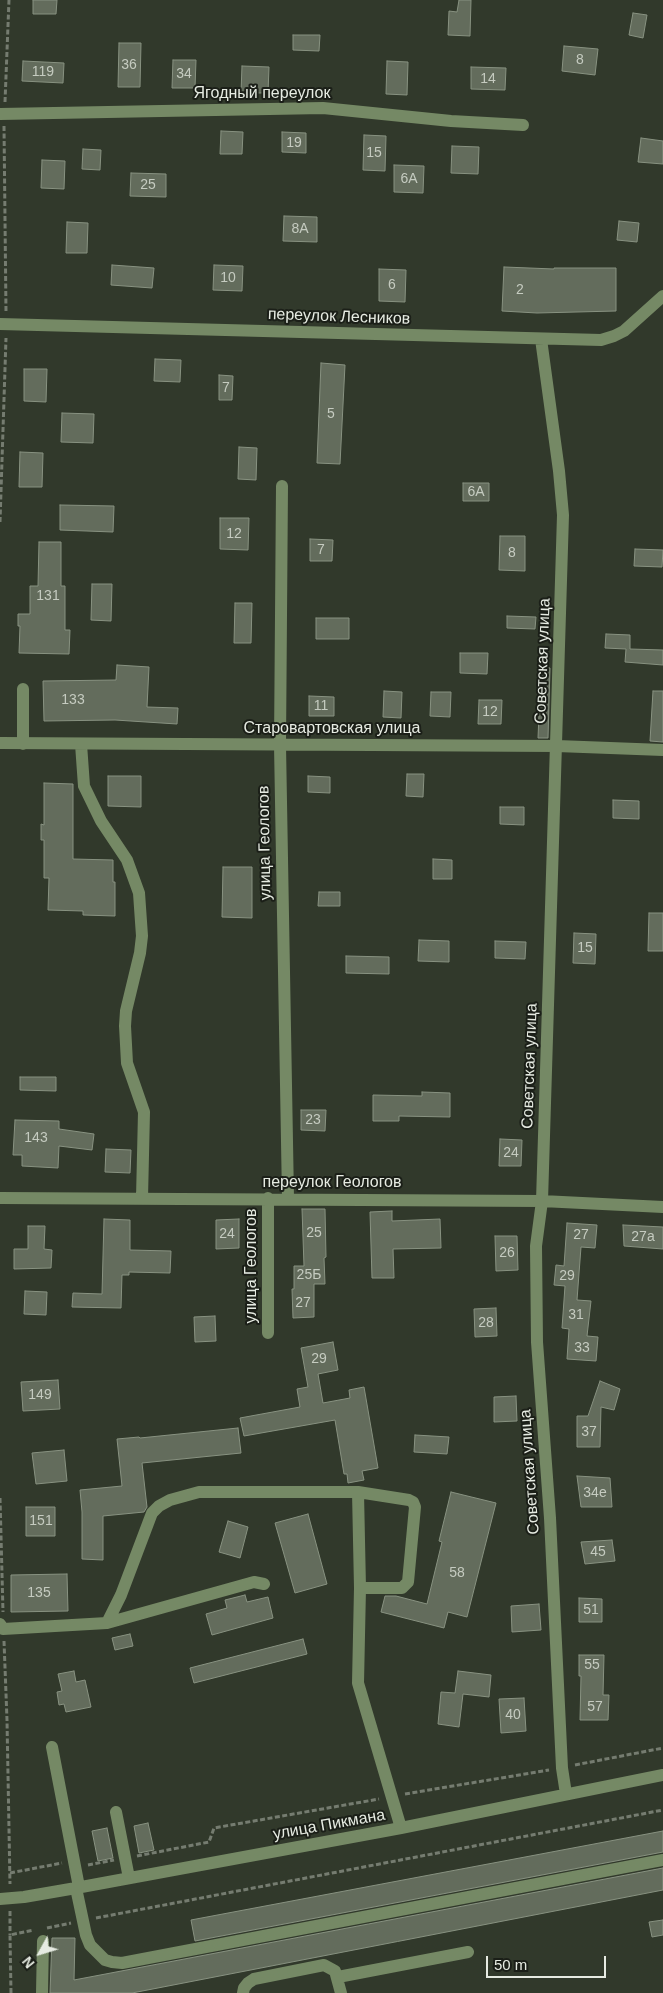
<!DOCTYPE html>
<meta charset="utf-8">
<style>
body{margin:0}
#map{position:relative;width:663px;height:1993px;overflow:hidden;background:#31392b;font-family:Helvetica,sans-serif}
canvas{display:block}
.north{position:absolute;left:15px;top:1928px;width:50px;height:50px;-webkit-text-stroke:4px #1b1f18;paint-order:stroke;rotate:231deg;font-size:14px;font-weight:700;line-height:20px;text-align:center;color:#e6ebe2}
.north::after{content:'';display:block;margin:auto;width:18px;height:22px;background:#e6ebe2;clip-path:polygon(50% 0,100% 100%,50% 72%,0 100%)}
.scale{position:absolute;left:486px;top:1956px;width:120px;height:22px;box-sizing:border-box;border:2px solid #e6ebe2;border-top:0;padding-left:6px;font-size:15px;line-height:18px;white-space:nowrap;color:#e6ebe2;-webkit-text-stroke:4px #1b1f18;paint-order:stroke}
</style>
<div id="map">
<canvas width="663" height="1993"></canvas>
<div class="north">N</div>
<div class="scale">50 m</div>
</div>
<script>
const ctx = document.querySelector('canvas').getContext('2d');
ctx.lineJoin = 'round';
function fillPath(path, color) {
  ctx.fillStyle = color;
  ctx.fill(path, 'evenodd');
}
function shape(rows) {
  const path = new Path2D();
  for (const r of rows) {
    path.moveTo(r[0], r[1]);
    for (let i = 2; i < r.length; i += 2) path.lineTo(r[i], r[i + 1]);
  }
  return path;
}
function trace(path, color, width, dash) {
  ctx.strokeStyle = color;
  ctx.lineWidth = width;
  ctx.lineCap = dash ? 'butt' : 'round';
  ctx.setLineDash(dash || []);
  ctx.stroke(path);
}
function write(font, color, halo, rows, align = 'center') {
  ctx.font = font + ' Helvetica,sans-serif';
  ctx.lineWidth = 4;
  ctx.setLineDash([]);
  ctx.textBaseline = 'middle';
  ctx.strokeStyle = halo;
  ctx.fillStyle = color;
  for (const [text, x, y, turn = 0] of rows) {
    ctx.save();
    ctx.translate(x, y);
    ctx.rotate((+turn || 0) * Math.PI / 180);
    ctx.textAlign = isNaN(turn) ? turn : align;
    if (halo) ctx.strokeText(text, 0, 0);
    ctx.fillText(text, 0, 0);
    ctx.restore();
  }
}
const building = shape([
 [33,0,57,0,56,14,33,14,33,0],
 [459,0,471,0,470,36,448,35,449,11,457,12,459,0],
 [633,13,647,15,643,38,629,35,633,13],
 [293,35,320,35,319,51,293,50,293,35],
 [119,43,141,43,140,87,118,87,119,43],
 [564,46,598,49,595,75,562,71,564,46],
 [173,60,196,60,195,88,172,88,173,60],
 [23,61,64,63,63,83,22,81,23,61],
 [387,61,408,62,407,95,386,94,387,61],
 [242,66,269,67,268,93,241,93,242,66],
 [471,67,506,68,505,90,471,89,471,67],
 [221,131,243,132,242,154,220,154,221,131],
 [282,132,306,133,306,153,282,152,282,132],
 [364,135,386,136,385,171,363,170,364,135],
 [641,138,663,141,663,164,638,162,641,138],
 [452,146,479,147,478,174,451,173,452,146],
 [83,149,101,150,100,170,82,169,83,149],
 [42,160,65,161,64,189,41,188,42,160],
 [394,165,424,166,423,193,394,192,394,165],
 [131,173,166,174,166,197,130,196,131,173],
 [284,216,317,217,317,242,283,241,284,216],
 [619,221,639,223,637,242,617,240,619,221],
 [67,222,88,223,87,253,66,253,67,222],
 [112,265,154,268,152,288,111,285,112,265],
 [214,265,243,266,242,291,213,290,214,265],
 [504,267,554,269,554,268,616,268,616,311,537,313,502,311,504,267],
 [379,269,406,270,405,302,379,301,379,269],
 [155,359,181,360,180,382,154,381,155,359],
 [321,363,345,365,340,464,317,463,321,363],
 [24,369,47,369,46,402,24,401,24,369],
 [219,375,233,376,232,400,219,400,219,375],
 [62,413,94,414,93,443,61,442,62,413],
 [239,447,257,448,256,480,238,479,239,447],
 [20,452,43,453,42,487,19,487,20,452],
 [463,483,489,483,489,501,463,501,463,483],
 [60,505,114,506,113,532,60,530,60,505],
 [220,518,249,518,248,550,220,549,220,518],
 [500,536,525,536,525,571,499,570,500,536],
 [310,539,333,540,332,561,310,561,310,539],
 [39,542,61,542,61,586,65,586,65,630,70,630,69,654,19,653,20,626,18,626,18,614,30,614,30,586,38,586,39,542],
 [635,549,663,550,662,567,634,566,635,549],
 [92,584,112,584,111,621,91,620,92,584],
 [235,603,252,603,251,643,234,643,235,603],
 [507,616,536,617,535,629,507,628,507,616],
 [316,618,349,618,349,639,316,639,316,618],
 [606,634,630,635,630,649,663,650,663,665,625,662,626,649,605,648,606,634],
 [460,653,488,653,487,674,460,673,460,653],
 [117,665,149,667,147,707,178,708,177,724,115,720,44,721,43,681,116,680,117,665],
 [541,667,550,668,548,738,538,738,541,667],
 [384,691,402,692,401,718,383,717,384,691],
 [653,691,663,691,663,742,650,741,653,691],
 [431,692,451,692,450,717,430,716,431,692],
 [309,696,334,697,334,716,309,716,309,696],
 [479,700,502,700,501,724,478,724,479,700],
 [407,774,424,774,423,797,406,796,407,774],
 [108,776,141,776,141,807,108,806,108,776],
 [308,776,330,777,330,793,308,792,308,776],
 [44,783,73,784,73,859,113,860,113,882,115,882,115,916,83,915,83,911,48,910,49,878,44,878,44,840,41,840,41,824,44,825,44,783],
 [613,800,639,801,639,819,613,818,613,800],
 [500,807,524,807,524,825,500,824,500,807],
 [433,859,452,860,452,879,433,879,433,859],
 [223,867,252,867,252,918,222,917,223,867],
 [319,892,340,892,340,906,318,906,319,892],
 [649,913,663,913,663,951,648,951,649,913],
 [574,933,596,934,595,964,573,963,574,933],
 [419,940,449,941,449,962,418,961,419,940],
 [495,941,526,942,525,959,495,958,495,941],
 [346,956,389,957,389,974,346,973,346,956],
 [20,1077,56,1077,56,1091,20,1090,20,1077],
 [422,1092,450,1093,450,1117,399,1116,399,1121,373,1121,373,1095,422,1096,422,1092],
 [301,1110,326,1110,325,1131,301,1130,301,1110],
 [15,1120,59,1121,59,1129,94,1134,92,1150,59,1146,58,1168,22,1166,22,1155,13,1155,15,1120],
 [500,1139,522,1140,521,1166,499,1166,500,1139],
 [106,1149,131,1150,130,1173,105,1172,106,1149],
 [302,1209,325,1209,326,1257,324,1258,325,1284,314,1284,314,1317,293,1318,292,1289,294,1289,294,1266,304,1266,302,1209],
 [392,1211,392,1221,440,1219,441,1248,393,1249,394,1278,372,1278,370,1212,392,1211],
 [104,1219,130,1220,130,1250,171,1251,170,1273,129,1272,129,1275,122,1275,121,1308,72,1307,73,1293,102,1294,104,1219],
 [239,1219,239,1248,216,1249,216,1220,239,1219],
 [567,1223,597,1225,595,1248,581,1247,577,1300,591,1301,587,1336,598,1337,596,1361,567,1359,569,1329,562,1328,565,1286,554,1285,556,1265,564,1266,567,1223],
 [623,1225,663,1227,663,1249,624,1246,623,1225],
 [28,1226,45,1226,44,1249,52,1250,51,1268,14,1269,14,1249,28,1249,28,1226],
 [495,1236,517,1236,518,1270,496,1271,495,1236],
 [25,1291,47,1292,46,1315,24,1314,25,1291],
 [496,1308,497,1336,475,1337,474,1309,496,1308],
 [215,1316,216,1341,195,1342,194,1317,215,1316],
 [333,1342,338,1370,318,1374,323,1403,350,1398,349,1390,364,1387,378,1468,362,1471,364,1480,348,1483,347,1474,344,1474,335,1420,244,1436,240,1418,300,1407,297,1389,308,1387,301,1348,333,1342],
 [58,1380,60,1409,23,1411,21,1382,58,1380],
 [600,1381,620,1389,614,1410,601,1407,600,1447,577,1447,577,1416,588,1416,600,1381],
 [516,1396,517,1421,494,1422,494,1397,516,1396],
 [238,1428,241,1453,142,1463,147,1507,144,1512,103,1516,103,1560,82,1559,82,1512,80,1490,122,1486,117,1439,139,1437,140,1438,238,1428],
 [415,1435,449,1437,447,1454,414,1452,415,1435],
 [64,1450,67,1481,36,1484,32,1453,64,1450],
 [577,1476,610,1478,612,1507,581,1507,577,1476],
 [451,1492,496,1503,467,1617,448,1612,444,1628,381,1612,385,1596,396,1596,427,1604,442,1542,439,1541,451,1492],
 [26,1507,55,1507,55,1536,26,1536,26,1507],
 [308,1514,327,1584,295,1593,275,1523,308,1514],
 [228,1521,248,1527,240,1558,219,1552,228,1521],
 [612,1540,615,1561,585,1564,581,1542,612,1540],
 [67,1574,68,1611,11,1612,11,1575,67,1574],
 [245,1595,247,1602,268,1597,273,1618,212,1635,206,1614,227,1608,225,1600,245,1595],
 [579,1598,602,1599,602,1622,579,1622,579,1598],
 [539,1604,541,1630,512,1632,511,1606,539,1604],
 [130,1634,133,1646,115,1650,112,1638,130,1634],
 [303,1639,307,1654,194,1683,190,1668,303,1639],
 [579,1655,604,1655,603,1695,609,1695,608,1720,580,1720,581,1676,579,1676,579,1655],
 [74,1671,76,1682,85,1680,91,1707,66,1712,64,1704,59,1705,57,1692,62,1691,58,1674,74,1671],
 [458,1671,491,1675,489,1697,463,1694,459,1727,438,1724,441,1692,455,1693,458,1671],
 [524,1698,526,1731,501,1733,499,1699,524,1698],
 [148,1823,154,1850,139,1853,134,1826,148,1823],
 [107,1828,113,1858,98,1861,92,1831,107,1828],
 [663,1831,663,1852,195,1941,191,1920,663,1831],
 [663,1868,663,1890,132,1993,50,1993,52,1938,75,1938,74,1980,663,1868],
 [663,1920,663,1935,652,1937,649,1922,663,1920]
]);
const path = shape([
 [5,102,9,0],
 [4,126,6,312],
 [0,522,6,338],
 [0,1498,3,1612],
 [4,1641,7,1720,10,1884],
 [575,1765,663,1748],
 [405,1794,549,1770],
 [137,1856,209,1842,214,1828,379,1799],
 [88,1865,114,1860],
 [10,1873,62,1863],
 [10,1911,10,1935],
 [96,1918,663,1810],
 [47,1928,71,1923],
 [11,1993,10,1935,34,1930]
]);
const minor = shape([
 [0,114,323,108,451,121,523,125],
 [0,324,601,340,614,336,624,331,663,296],
 [541,339,559,471,563,515,542,1201,536,1246,537,1342,550,1518,562,1768,566,1794],
 [282,486,280,745,288,1198],
 [0,743,557,746,663,750],
 [23,744,23,689],
 [81,744,84,786,101,821,127,860,139,893,142,936,140,953,126,1011,125,1026,127,1063,144,1112,142,1198],
 [0,1198,542,1201,663,1207],
 [268,1198,268,1333],
 [358,1492,360,1588,358,1683,401,1828],
 [107,1623,121,1595,152,1513,159,1506,170,1500,199,1492,358,1492,409,1500,413,1502,415,1507,408,1582,402,1588,360,1588],
 [0,1624,3,1629,107,1623,254,1582,264,1584],
 [52,1747,79,1887],
 [116,1812,129,1878],
 [76,1888,86,1935,90,1945,105,1960,112,1962,122,1963,663,1860],
 [0,1899,24,1897,76,1888,401,1828,663,1775],
 [338,1977,468,1952],
 [42,1993,43,1941],
 [243,1993,244,1988,248,1983,254,1979,324,1965,335,1971,341,1993]
]);
const numberNames = [
 ["8",580,60],
 ["36",129,65],
 ["119",43,72],
 ["34",184,74],
 ["14",488,79],
 ["19",294,143],
 ["15",374,153],
 ["6А",409,179],
 ["25",148,185],
 ["8А",300,229],
 ["10",228,278],
 ["6",392,285],
 ["2",520,290],
 ["7",226,388],
 ["5",331,414],
 ["6А",476,492],
 ["12",234,534],
 ["7",321,550],
 ["8",512,553],
 ["131",48,596],
 ["133",73,700],
 ["11",321,706],
 ["12",490,712],
 ["15",585,948],
 ["23",313,1120],
 ["143",36,1138],
 ["24",511,1153],
 ["25",314,1233],
 ["24",227,1234],
 ["27",581,1235],
 ["27а",643,1237],
 ["26",507,1253],
 ["25Б",309,1275],
 ["29",567,1276],
 ["27",303,1303],
 ["31",576,1315],
 ["28",486,1323],
 ["33",582,1348],
 ["29",319,1359],
 ["149",40,1395],
 ["37",589,1432],
 ["34е",595,1493],
 ["151",41,1521],
 ["45",598,1552],
 ["58",457,1573],
 ["135",39,1593],
 ["51",591,1610],
 ["55",592,1665],
 ["57",595,1707],
 ["40",513,1715]
];
const streetNames = [
 ["Ягодный переулок",262,94],
 ["переулок Лесников",339,317,2],
 ["Советская улица",543,661,-88],
 ["Старовартовская улица",332,729],
 ["улица Геологов",265,843,-91],
 ["Советская улица",530,1066,-88],
 ["переулок Геологов",332,1183],
 ["улица Геологов",252,1266,-90],
 ["Советская улица",530,1472,-94],
 ["улица Пикмана",329,1825,-10]
];
fillPath(building, '#636c5c');
trace(building, '#889281', 1);
trace(path, '#757c70', 3, [5, 2.5]);
trace(minor, '#758965', 12);
write('14px', '#c5cbc0', null, numberNames);
write('16px', '#e6ebe2', '#1b1f18', streetNames);
</script>
